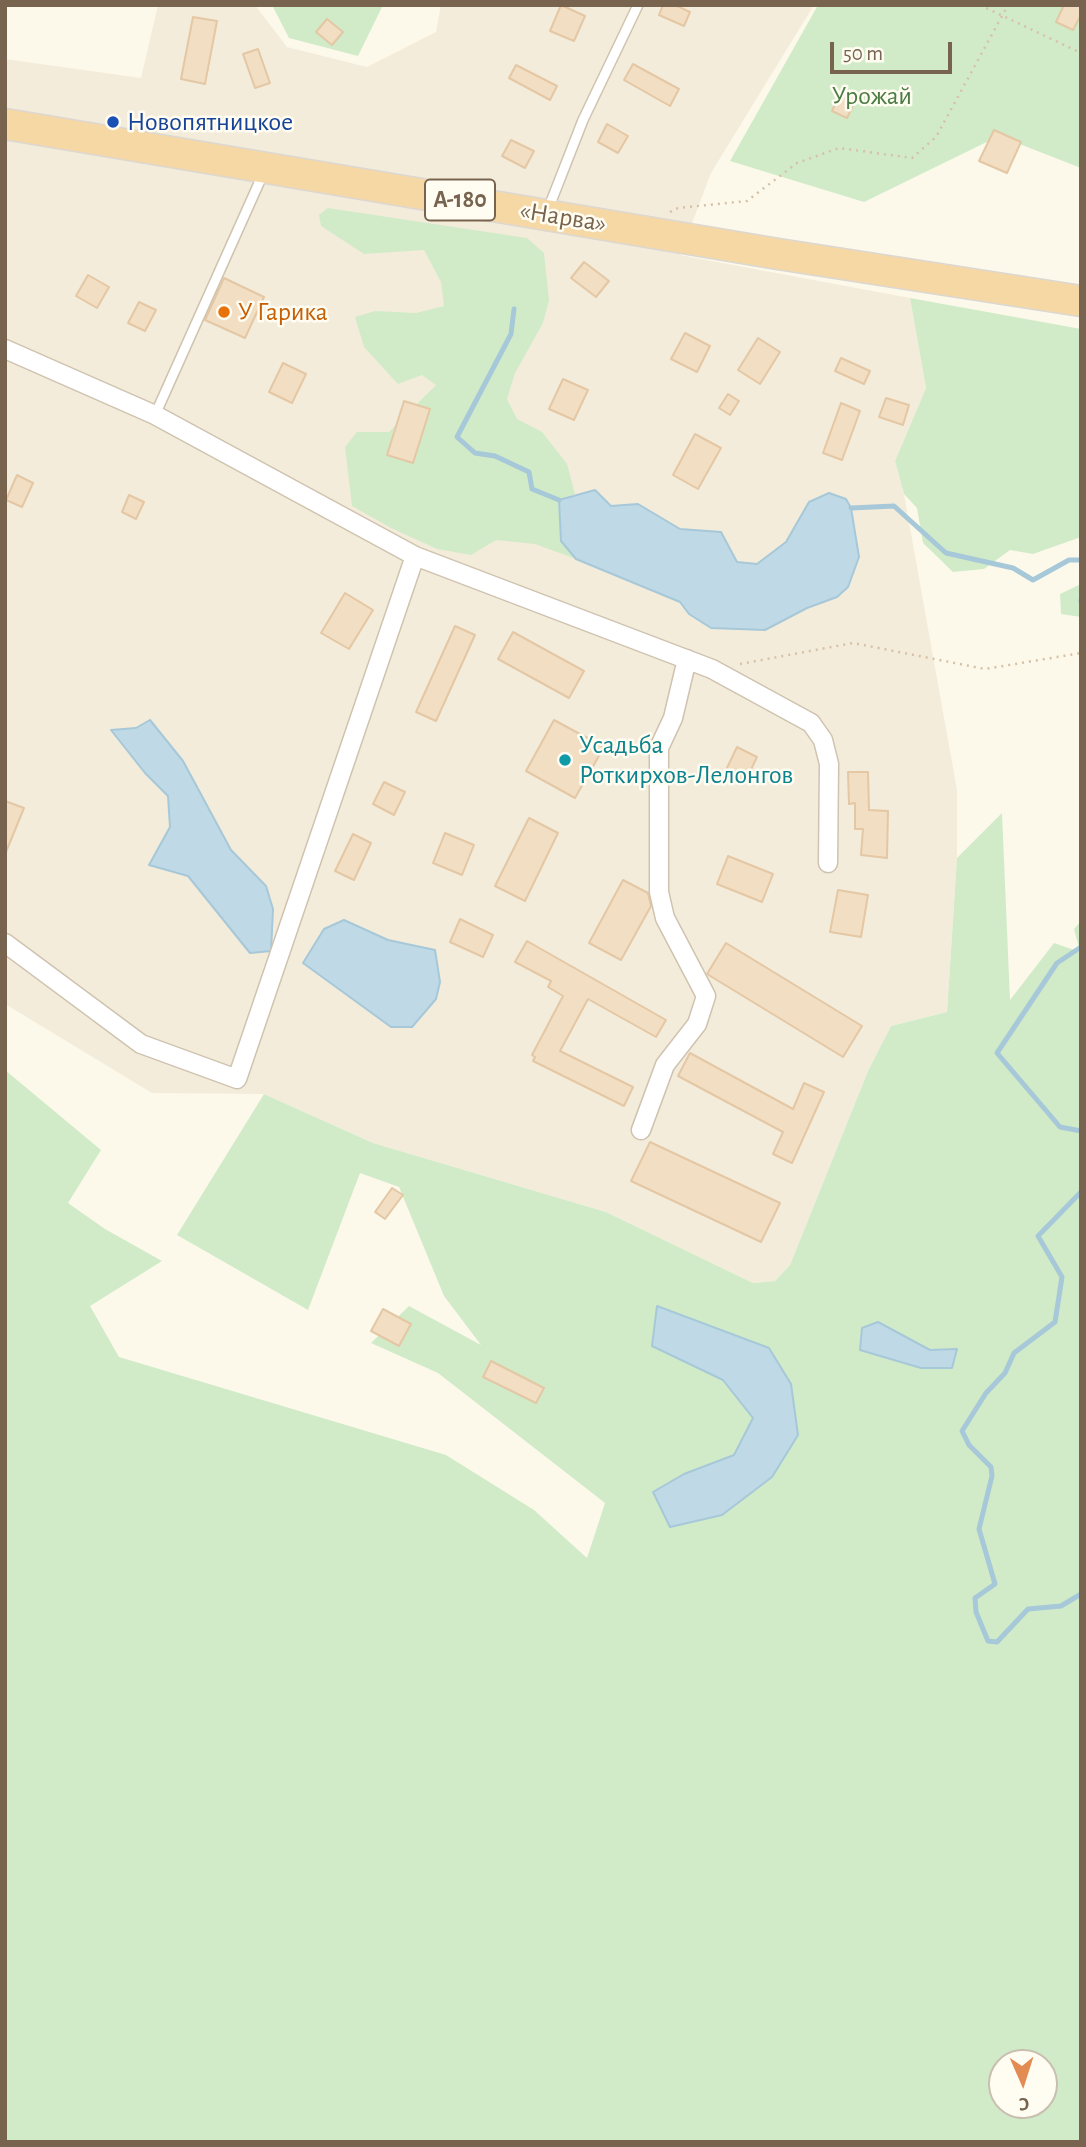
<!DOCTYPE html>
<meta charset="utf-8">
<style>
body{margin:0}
#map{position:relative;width:1086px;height:2147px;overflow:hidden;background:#fcf9eb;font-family:"Alegreya Sans",sans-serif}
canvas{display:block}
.frame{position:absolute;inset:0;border:7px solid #78644e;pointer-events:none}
.north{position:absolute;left:988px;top:2049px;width:70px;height:70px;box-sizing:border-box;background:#fffcf2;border:2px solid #c9bfb0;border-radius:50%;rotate:177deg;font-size:19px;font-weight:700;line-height:28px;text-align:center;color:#78644e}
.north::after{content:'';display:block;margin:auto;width:24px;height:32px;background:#e28c54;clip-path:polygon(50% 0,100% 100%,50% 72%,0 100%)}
.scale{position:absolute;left:830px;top:42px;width:122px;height:32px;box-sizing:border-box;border:4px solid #78644e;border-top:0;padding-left:9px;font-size:21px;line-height:24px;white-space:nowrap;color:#78644e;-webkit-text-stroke:5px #fffcf2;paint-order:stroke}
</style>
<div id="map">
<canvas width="1086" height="2147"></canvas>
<div class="frame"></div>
<div class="north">С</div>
<div class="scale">50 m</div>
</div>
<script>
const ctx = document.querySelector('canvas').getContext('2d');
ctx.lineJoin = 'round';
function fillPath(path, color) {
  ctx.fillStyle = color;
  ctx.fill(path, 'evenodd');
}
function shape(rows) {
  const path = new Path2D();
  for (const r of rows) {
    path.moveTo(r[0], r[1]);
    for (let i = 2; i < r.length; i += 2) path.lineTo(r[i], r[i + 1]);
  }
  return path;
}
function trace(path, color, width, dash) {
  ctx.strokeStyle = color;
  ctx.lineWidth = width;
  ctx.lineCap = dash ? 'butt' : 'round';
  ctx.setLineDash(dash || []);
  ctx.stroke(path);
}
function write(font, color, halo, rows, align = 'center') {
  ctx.font = font + ' "Alegreya Sans",sans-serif';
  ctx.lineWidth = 5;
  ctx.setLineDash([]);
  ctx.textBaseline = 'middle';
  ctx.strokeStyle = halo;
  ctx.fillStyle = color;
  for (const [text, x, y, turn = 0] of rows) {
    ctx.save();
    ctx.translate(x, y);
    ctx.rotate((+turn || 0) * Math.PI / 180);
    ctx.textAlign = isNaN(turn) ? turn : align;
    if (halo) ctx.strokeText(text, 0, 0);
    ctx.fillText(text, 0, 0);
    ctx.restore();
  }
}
const residential = shape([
 [158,5,255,5,287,47,367,67,436,32,441,5,814,5,711,173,680,255,910,298,926,388,895,461,904,494,957,790,957,858,947,1012,891,1026,868,1071,790,1265,775,1281,753,1283,606,1212,373,1143,264,1094,152,1093,5,1004,5,59,141,78]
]);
const green = shape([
 [272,5,383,5,358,56,289,38],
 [818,5,1081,5,1081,168,999,136,864,202,730,161],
 [328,208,527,238,544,253,549,300,543,323,515,373,507,399,517,419,542,432,567,464,575,494,559,500,561,541,576,559,535,544,496,540,471,555,437,549,391,528,352,506,345,447,357,432,389,432,436,385,422,375,398,384,364,347,355,317,375,311,416,313,444,306,441,282,424,250,364,254,321,226,319,215],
 [910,298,1081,329,1081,537,1033,554,1010,550,984,569,953,572,923,543,917,508,904,494,895,461,926,388],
 [1081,584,1081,617,1061,614,1060,594],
 [1002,813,1010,1000,1054,943,1080,952,1074,929,1081,921,1081,2142,5,2142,5,1070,101,1150,68,1203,105,1229,162,1261,90,1306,119,1357,446,1455,534,1510,587,1558,605,1503,438,1373,371,1343,409,1306,481,1345,444,1296,399,1187,360,1173,308,1310,177,1235,264,1094,373,1143,606,1212,753,1283,775,1281,790,1265,868,1071,891,1026,947,1012,957,858],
 [878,1322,930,1350,957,1349,952,1368,921,1368,860,1350,862,1328],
 [723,1380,798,1435,772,1477,722,1515,670,1527,653,1492,684,1474,734,1455,754,1418],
 [1002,2063,1044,2063,1044,2105,1002,2105]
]);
const water = shape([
 [595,490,611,506,638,504,680,529,721,532,737,562,757,564,786,542,809,502,829,493,846,499,851,508,859,557,848,587,837,597,807,608,765,630,711,628,689,614,680,602,576,559,561,541,559,500,595,490],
 [150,720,183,761,231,850,266,886,273,909,271,951,250,953,188,876,149,865,170,827,168,796,145,773,111,730,136,728,150,720],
 [344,920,388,940,435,950,440,982,436,999,412,1027,391,1027,303,963,324,929,344,920],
 [657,1306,769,1348,791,1384,798,1435,772,1477,722,1515,670,1527,653,1492,684,1474,734,1455,753,1418,723,1380,652,1346,657,1306],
 [878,1322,930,1350,957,1349,952,1368,921,1368,860,1350,862,1328,878,1322]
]);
const stream = shape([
 [514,309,511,334,457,437,475,453,495,456,529,472,532,489,559,500],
 [851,508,894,506,946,553,1013,568,1033,580,1069,560,1081,560],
 [1081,600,1081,602],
 [1081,947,1057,963,997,1053,1060,1127,1081,1131],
 [1081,1192,1038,1236,1062,1277,1055,1322,1014,1353,1005,1373,986,1393,962,1431,969,1445,991,1467,992,1476,979,1529,995,1584,975,1598,976,1612,988,1641,997,1642,1028,1609,1061,1606,1081,1594]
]);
const building = shape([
 [561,5,585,16,574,41,550,31,561,5],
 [663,5,675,5,690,12,684,26,659,15,663,5],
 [1064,5,1081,5,1081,15,1073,30,1056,22,1064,5],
 [193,17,217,21,205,84,181,79,193,17],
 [327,19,343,32,332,45,316,32,327,19],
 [258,49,270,83,255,88,243,54,258,49],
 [633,64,679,89,670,106,624,80,633,64],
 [516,65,557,86,550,100,509,78,516,65],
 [843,88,858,95,847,118,832,111,843,88],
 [607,124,628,136,618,153,598,142,607,124],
 [994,130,1021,142,1007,173,979,161,994,130],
 [511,140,534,151,525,168,502,156,511,140],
 [584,262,609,281,596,297,571,278,584,262],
 [88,275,109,287,97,308,76,296,88,275],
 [224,278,264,297,245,338,205,320,224,278],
 [139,302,156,310,145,331,128,323,139,302],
 [685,333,710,346,697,372,671,359,685,333],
 [758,338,780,352,760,384,738,370,758,338],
 [841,358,870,371,864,384,835,371,841,358],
 [283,363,306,374,292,403,269,392,283,363],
 [563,379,588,390,574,420,549,409,563,379],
 [728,394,739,401,730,415,719,408,728,394],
 [886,398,909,405,903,425,879,417,886,398],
 [404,401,430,409,413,463,387,455,404,401],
 [841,403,860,411,842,460,823,453,841,403],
 [695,434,721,448,698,489,673,475,695,434],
 [17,475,33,483,22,507,6,500,17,475],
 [129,495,144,502,136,519,122,512,129,495],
 [345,593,373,610,349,649,321,633,345,593],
 [455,626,475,635,436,721,416,712,455,626],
 [513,632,584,671,569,698,498,659,513,632],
 [554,720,604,747,575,798,526,771,554,720],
 [737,747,757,757,745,782,725,772,737,747],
 [848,772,868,772,869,810,888,811,887,858,861,855,863,829,855,829,855,803,849,804,848,772],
 [384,782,405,792,394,815,373,804,384,782],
 [5,801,24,808,6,852,5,852,5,801],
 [529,818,558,833,525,901,495,886,529,818],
 [445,833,474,845,462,875,433,863,445,833],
 [353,834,371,843,354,880,335,871,353,834],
 [728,856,773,874,762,902,717,884,728,856],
 [623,880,648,893,651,906,621,960,589,943,623,880],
 [838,890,868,895,861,937,830,932,838,890],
 [460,919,493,935,483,957,450,942,460,919],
 [527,941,666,1020,656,1037,588,999,560,1051,633,1087,624,1106,533,1061,535,1057,532,1055,563,996,548,987,551,981,515,962,527,941],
 [726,943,862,1026,843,1057,707,974,726,943],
 [690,1053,793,1109,804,1083,824,1092,792,1163,773,1154,783,1132,678,1076,690,1053],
 [650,1142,780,1203,761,1242,631,1181,650,1142],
 [392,1188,403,1195,385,1219,375,1212,392,1188],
 [383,1309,411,1324,399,1346,371,1331,383,1309],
 [491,1361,544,1388,536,1403,483,1377,491,1361]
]);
const path = shape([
 [980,5,1081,53],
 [670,212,678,208,747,201,797,163,839,148,912,158,936,137,1008,5],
 [740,664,853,643,985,669,1081,653]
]);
const service = shape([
 [547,212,583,120,638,5],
 [155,415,263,174]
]);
const minor = shape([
 [5,349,155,415,415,556,712,669,811,723,823,740,829,764,828,863],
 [5,943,141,1044,237,1079,415,556],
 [641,1130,665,1065,697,1024,706,996,665,918,659,892,659,748,673,718,687,659]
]);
const trunk = shape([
 [5,124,778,254,1081,301]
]);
const markers = [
 [113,122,7,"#1a4fb4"],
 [224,312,7,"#e8710a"],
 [565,760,7,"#0f9aa8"]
];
const shields = [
 [460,200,70]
];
const shieldNames = [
 ["А-180",460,200]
];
const parkNames = [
 ["Урожай",872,96]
];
const transitNames = [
 ["Новопятницкое",127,122]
];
const streetNames = [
 ["«Нарва»",563,217,9]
];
const foodNames = [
 ["У Гарика",238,312]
];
const cultureNames = [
 ["Усадьба",579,745],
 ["Роткирхов-Лелонгов",579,775]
];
fillPath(residential, '#f4ecda');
fillPath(green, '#d1ebc9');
fillPath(water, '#bfdae6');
trace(water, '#a6c8d8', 2);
trace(stream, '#a6c8d8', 5);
fillPath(building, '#f1dec3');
trace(building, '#e4c7a4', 2);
trace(service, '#cfc3b0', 12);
trace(minor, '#cfc3b0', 21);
trace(trunk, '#dcd7d1', 33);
trace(path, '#d7c1a6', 2.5, [2, 5]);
trace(service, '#fff', 9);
trace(minor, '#fff', 18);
trace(trunk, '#f6d8a5', 30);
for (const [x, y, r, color] of markers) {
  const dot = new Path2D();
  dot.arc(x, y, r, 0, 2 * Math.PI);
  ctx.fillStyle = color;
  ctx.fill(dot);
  trace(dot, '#fffcf2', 2.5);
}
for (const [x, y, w] of shields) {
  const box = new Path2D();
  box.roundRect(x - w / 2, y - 20.5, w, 41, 5);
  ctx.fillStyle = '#fffcf2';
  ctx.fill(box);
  trace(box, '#78644e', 2);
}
write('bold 24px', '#78644e', null, shieldNames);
write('26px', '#4c7d46', '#fffcf2', parkNames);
write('26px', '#164399', '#fffcf2', transitNames, 'left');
write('26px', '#78644e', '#fffcf2', streetNames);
write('26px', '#c56008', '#fffcf2', foodNames, 'left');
write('26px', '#0d838f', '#fffcf2', cultureNames, 'left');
</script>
